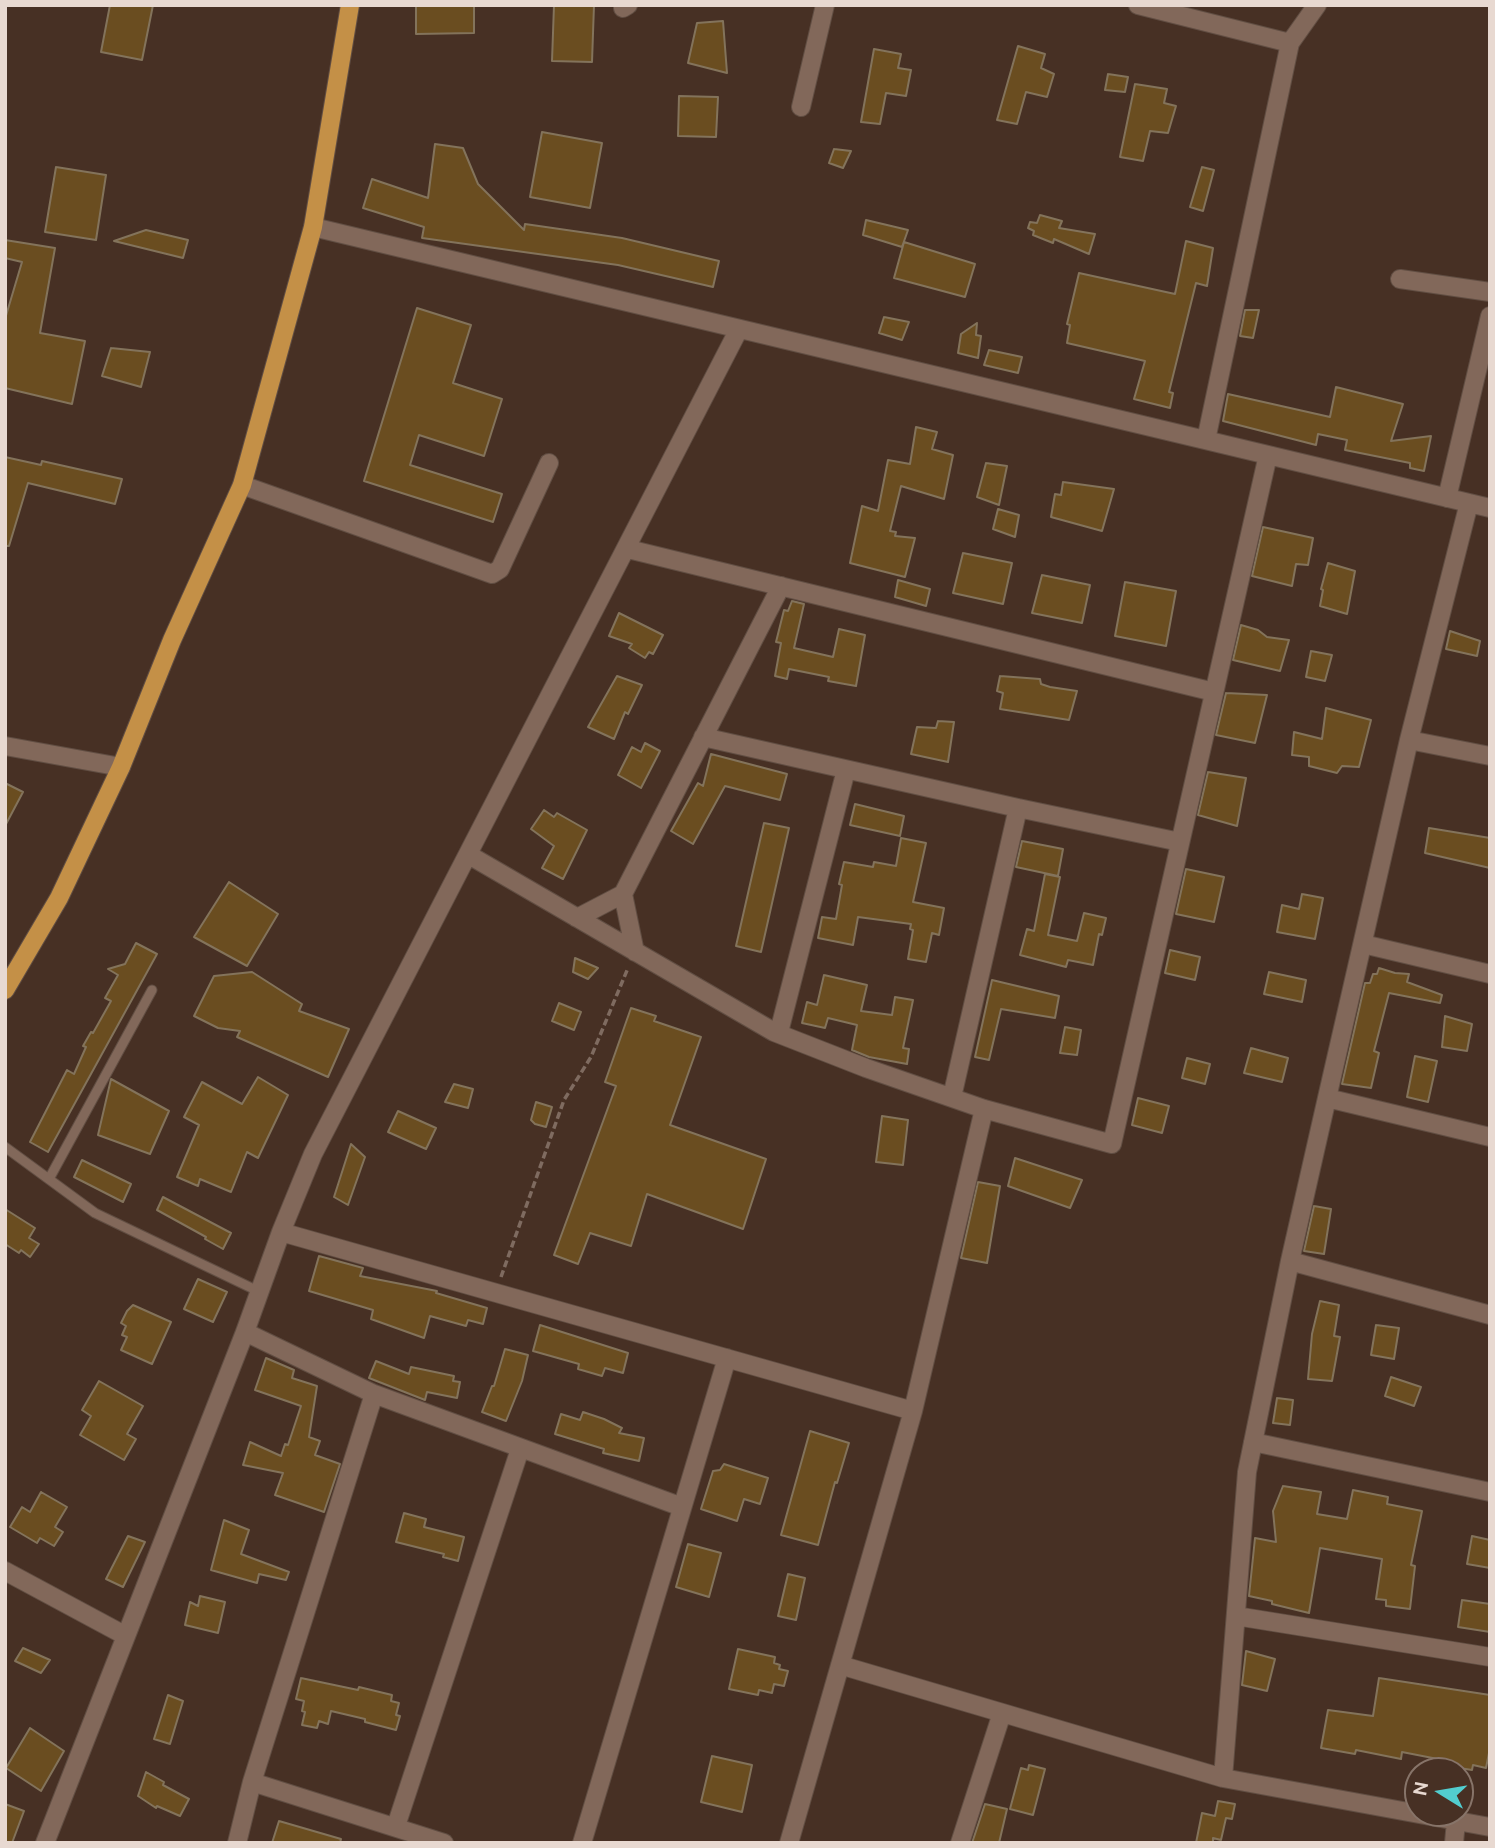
<!DOCTYPE html>
<style>
body{margin:0}
#map{position:relative;width:1495px;height:1848px;overflow:hidden;background:#473024;font-family:Ubuntu,sans-serif}
canvas{display:block}
.frame{position:absolute;inset:0;border:7px solid #e8d9d1;pointer-events:none}
.north{position:absolute;left:1404px;top:1757px;width:70px;height:70px;box-sizing:border-box;background:#473024;border:2px solid #877469;border-radius:50%;rotate:281deg;font-size:19px;font-weight:700;line-height:28px;text-align:center;color:#e8d9d1}
.north::after{content:'';display:block;margin:auto;width:24px;height:32px;background:#52cdcf;clip-path:polygon(50% 0,100% 100%,50% 72%,0 100%)}
</style>
<div id="map">
<canvas width="1495" height="1848"></canvas>
<div class="frame"></div>
<div class="north">N</div>
</div>
<script>
const ctx = document.querySelector('canvas').getContext('2d');
ctx.lineJoin = 'round';
function fillPath(path, color) {
  ctx.fillStyle = color;
  ctx.fill(path, 'evenodd');
}
function shape(rows) {
  const path = new Path2D();
  for (const r of rows) {
    path.moveTo(r[0], r[1]);
    for (let i = 2; i < r.length; i += 2) path.lineTo(r[i], r[i + 1]);
  }
  return path;
}
function trace(path, color, width, dash) {
  ctx.strokeStyle = color;
  ctx.lineWidth = width;
  ctx.lineCap = dash ? 'butt' : 'round';
  ctx.setLineDash(dash || []);
  ctx.stroke(path);
}
const building = shape([
 [110,5,153,5,142,60,101,52,110,5],
 [416,5,474,5,474,33,416,34,416,5],
 [554,5,594,5,592,62,552,61,554,5],
 [723,21,727,73,688,63,697,23,723,21],
 [1018,46,1045,54,1041,68,1054,74,1047,97,1026,92,1017,124,997,120,1018,46],
 [874,49,901,54,898,68,911,70,906,96,886,93,880,124,861,122,874,49],
 [1108,74,1128,77,1125,92,1105,90,1108,74],
 [1135,84,1167,89,1164,103,1176,106,1168,133,1150,131,1143,161,1120,157,1135,84],
 [679,96,718,97,716,137,678,136,679,96],
 [542,132,602,143,590,208,530,197,542,132],
 [435,144,463,148,478,184,524,230,525,224,622,238,719,261,713,287,618,265,422,238,424,227,363,208,372,179,428,198,435,144],
 [834,149,851,151,843,168,829,163,834,149],
 [56,167,106,175,96,240,45,232,56,167],
 [1202,167,1214,170,1203,211,1190,207,1202,167],
 [1040,215,1062,221,1059,228,1095,234,1089,254,1054,239,1053,243,1033,235,1034,231,1028,228,1030,222,1037,223,1040,215],
 [866,220,908,230,902,247,863,235,866,220],
 [146,230,188,240,183,258,114,241,146,230],
 [5,240,55,248,40,333,85,341,72,404,5,388,5,319,22,262,5,258,5,240],
 [1186,241,1213,248,1207,286,1196,283,1169,392,1173,393,1170,408,1134,399,1145,361,1067,343,1070,325,1067,324,1079,273,1175,294,1186,241],
 [904,242,975,264,965,297,894,278,904,242],
 [417,308,471,325,453,383,502,399,484,456,419,435,410,465,502,494,493,522,364,481,417,308],
 [1245,310,1259,310,1253,338,1240,336,1245,310],
 [884,317,909,322,902,340,879,333,884,317],
 [977,323,976,335,981,336,978,358,958,353,961,334,977,323],
 [111,348,150,352,141,387,102,376,111,348],
 [989,350,1022,357,1018,373,984,365,989,350],
 [1336,387,1403,404,1391,441,1431,436,1424,471,1410,468,1410,463,1345,450,1347,440,1318,434,1316,445,1223,421,1228,394,1330,417,1336,387],
 [916,427,937,432,932,449,953,455,944,499,901,486,890,531,896,532,895,536,915,538,905,577,850,563,862,506,878,511,888,460,910,464,916,427],
 [5,457,41,465,42,461,122,479,115,504,28,483,9,546,5,546,5,457],
 [986,463,1007,466,999,505,977,497,986,463],
 [1063,482,1114,489,1102,531,1051,517,1055,494,1061,495,1063,482],
 [998,509,1019,515,1015,537,993,529,998,509],
 [1263,527,1313,538,1308,565,1296,564,1292,586,1252,576,1263,527],
 [963,553,1012,563,1003,604,953,593,963,553],
 [1328,563,1355,571,1347,614,1320,606,1323,590,1321,589,1328,563],
 [1042,575,1090,585,1082,623,1032,613,1042,575],
 [898,580,930,589,926,606,895,597,898,580],
 [1125,582,1176,591,1166,646,1115,636,1125,582],
 [792,601,804,604,794,648,833,657,839,629,865,635,856,686,828,681,829,677,789,669,787,679,775,676,781,643,776,642,784,610,788,611,792,601],
 [619,613,663,635,653,654,649,652,645,658,629,648,632,644,609,636,619,613],
 [1241,625,1258,630,1267,637,1289,640,1280,671,1233,660,1241,625],
 [1450,631,1480,641,1477,656,1446,649,1450,631],
 [1311,651,1332,655,1325,681,1306,677,1311,651],
 [617,676,642,685,628,714,625,712,614,739,588,727,617,676],
 [1000,676,1040,679,1041,684,1050,687,1077,691,1069,720,1000,709,1003,693,997,691,1000,676],
 [1226,693,1267,695,1255,743,1216,735,1226,693],
 [1326,708,1371,720,1359,767,1342,766,1337,773,1309,766,1309,757,1292,755,1294,732,1322,739,1326,708],
 [938,721,954,722,948,762,911,754,917,727,936,728,938,721],
 [645,743,660,751,641,788,618,775,632,747,641,752,645,743],
 [711,754,787,774,780,800,725,786,693,844,671,831,698,783,703,786,711,754],
 [1208,772,1246,778,1237,826,1198,815,1208,772],
 [5,783,23,792,5,826,5,783],
 [855,804,904,816,900,836,850,825,855,804],
 [544,810,554,817,557,813,587,830,563,879,542,868,554,846,531,829,544,810],
 [764,823,789,828,761,952,736,946,764,823],
 [1429,828,1490,838,1490,868,1425,853,1429,828],
 [901,838,926,843,913,902,944,908,939,935,932,933,926,962,908,959,913,930,910,929,911,924,858,917,853,945,818,938,822,917,836,919,842,885,839,884,844,862,873,867,874,862,896,866,901,838],
 [1022,841,1063,849,1058,876,1016,867,1022,841],
 [1186,869,1224,877,1214,922,1176,914,1186,869],
 [1045,874,1060,877,1048,935,1077,941,1084,913,1106,918,1102,935,1099,934,1093,965,1068,960,1066,967,1020,955,1027,929,1034,931,1045,874],
 [229,882,278,914,247,966,194,937,229,882],
 [1302,894,1323,898,1315,939,1277,932,1282,905,1299,909,1302,894],
 [136,943,157,954,48,1152,30,1142,67,1070,74,1074,86,1047,83,1046,91,1032,93,1033,111,1001,105,998,118,975,108,969,125,964,136,943],
 [1170,950,1200,957,1195,980,1165,973,1170,950],
 [575,958,598,968,588,979,573,972,575,958],
 [1379,968,1395,973,1409,974,1407,982,1442,995,1440,1003,1389,993,1374,1051,1379,1053,1371,1088,1342,1084,1365,983,1370,983,1373,974,1377,974,1379,968],
 [252,972,302,1004,299,1011,349,1029,328,1077,237,1037,240,1031,218,1028,194,1016,214,976,252,972],
 [1269,972,1306,980,1302,1002,1264,994,1269,972],
 [824,975,867,985,861,1011,892,1015,895,997,913,1000,903,1048,909,1049,907,1064,869,1057,852,1050,857,1025,828,1018,825,1028,802,1023,807,1002,817,1005,824,975],
 [992,980,1059,996,1055,1018,1001,1009,989,1060,975,1057,992,980],
 [559,1003,581,1012,574,1030,552,1021,559,1003],
 [631,1008,656,1016,654,1021,701,1037,670,1125,766,1159,743,1229,647,1194,631,1246,590,1233,578,1264,554,1255,616,1086,605,1082,631,1008],
 [1445,1016,1472,1024,1467,1051,1442,1047,1445,1016],
 [1065,1027,1081,1030,1077,1055,1060,1053,1065,1027],
 [1251,1048,1288,1058,1282,1082,1244,1073,1251,1048],
 [1415,1056,1437,1061,1428,1102,1407,1097,1415,1056],
 [1187,1058,1210,1064,1205,1084,1182,1078,1187,1058],
 [258,1077,288,1095,258,1158,247,1152,231,1192,200,1179,198,1186,177,1177,199,1125,184,1117,202,1082,242,1104,258,1077],
 [111,1079,169,1111,150,1154,98,1135,111,1079],
 [454,1084,473,1089,468,1108,445,1102,454,1084],
 [1138,1098,1169,1106,1162,1133,1132,1125,1138,1098],
 [536,1102,552,1107,546,1127,535,1124,531,1120,536,1102],
 [398,1111,436,1128,426,1149,388,1132,398,1111],
 [882,1116,908,1120,903,1165,876,1162,882,1116],
 [351,1144,365,1157,348,1205,334,1197,351,1144],
 [1015,1158,1082,1180,1070,1208,1008,1186,1015,1158],
 [82,1160,131,1184,123,1202,74,1177,82,1160],
 [978,1182,1000,1186,987,1263,961,1258,978,1182],
 [163,1197,231,1233,223,1249,205,1239,206,1237,157,1210,163,1197],
 [1314,1206,1331,1209,1324,1254,1304,1251,1314,1206],
 [5,1209,35,1228,29,1238,39,1244,30,1257,21,1250,19,1253,5,1244,5,1209],
 [319,1256,363,1268,360,1276,437,1291,436,1293,487,1308,483,1324,468,1320,466,1326,430,1316,424,1338,371,1319,373,1310,309,1291,319,1256],
 [198,1279,227,1292,213,1322,184,1309,198,1279],
 [1320,1301,1339,1305,1334,1336,1340,1337,1332,1381,1308,1379,1312,1334,1320,1301],
 [133,1305,171,1322,152,1364,121,1350,127,1337,122,1335,126,1326,121,1323,127,1311,133,1305],
 [540,1325,628,1353,623,1373,605,1368,602,1376,578,1369,579,1364,533,1351,540,1325],
 [1376,1325,1399,1328,1394,1359,1371,1355,1376,1325],
 [505,1349,528,1355,522,1381,506,1421,482,1412,492,1386,494,1386,505,1349],
 [266,1358,294,1370,292,1378,317,1386,309,1437,320,1441,315,1455,340,1464,324,1512,275,1495,283,1473,243,1465,250,1442,281,1456,285,1444,288,1445,301,1406,255,1390,266,1358],
 [376,1361,409,1374,411,1367,454,1376,453,1381,460,1382,457,1398,427,1392,425,1400,369,1378,376,1361],
 [1391,1377,1421,1387,1414,1406,1385,1396,1391,1377],
 [99,1381,143,1406,127,1434,136,1439,124,1460,80,1435,91,1416,82,1410,99,1381],
 [1277,1398,1293,1400,1290,1425,1273,1423,1277,1398],
 [583,1412,604,1419,622,1428,619,1433,644,1438,639,1461,603,1453,604,1449,555,1434,561,1414,580,1420,583,1412],
 [810,1431,849,1443,837,1483,835,1482,818,1545,781,1535,810,1431],
 [724,1464,768,1478,760,1504,744,1499,737,1521,701,1509,713,1471,720,1470,724,1464],
 [1283,1486,1321,1492,1317,1514,1347,1519,1353,1490,1388,1497,1387,1504,1422,1511,1411,1565,1415,1566,1410,1609,1386,1606,1386,1600,1376,1599,1382,1559,1320,1548,1309,1613,1272,1604,1272,1601,1249,1596,1255,1538,1276,1542,1273,1511,1283,1486],
 [41,1492,67,1507,55,1527,63,1532,54,1546,40,1538,37,1543,10,1527,22,1507,30,1512,41,1492],
 [404,1513,426,1519,424,1527,464,1537,458,1561,443,1557,444,1554,396,1542,404,1513],
 [224,1520,249,1530,241,1554,289,1572,286,1580,259,1574,257,1583,211,1570,224,1520],
 [128,1536,145,1542,123,1587,106,1579,128,1536],
 [1472,1536,1490,1540,1490,1568,1467,1564,1472,1536],
 [688,1544,721,1553,709,1597,676,1587,688,1544],
 [788,1574,805,1578,796,1620,778,1616,788,1574],
 [200,1596,225,1602,218,1633,185,1625,190,1602,198,1606,200,1596],
 [1462,1600,1490,1604,1490,1632,1458,1627,1462,1600],
 [23,1648,50,1660,41,1673,15,1661,23,1648],
 [738,1649,775,1657,774,1663,780,1665,779,1669,788,1671,784,1686,774,1684,772,1693,759,1690,758,1695,729,1689,738,1649],
 [1246,1651,1275,1659,1267,1691,1242,1685,1246,1651],
 [301,1678,358,1690,359,1687,392,1695,391,1701,399,1703,396,1715,400,1716,396,1730,365,1722,365,1719,331,1711,328,1724,319,1721,317,1728,302,1725,305,1712,302,1711,304,1701,296,1699,301,1678],
 [1379,1678,1490,1695,1490,1748,1486,1768,1473,1765,1472,1770,1447,1766,1448,1761,1402,1752,1401,1759,1356,1750,1355,1754,1321,1748,1328,1710,1373,1716,1379,1678],
 [168,1695,183,1701,170,1744,154,1739,168,1695],
 [30,1728,64,1751,41,1791,6,1768,30,1728],
 [712,1756,752,1765,742,1812,701,1802,712,1756],
 [1029,1765,1045,1769,1033,1815,1010,1809,1021,1768,1028,1770,1029,1765],
 [146,1772,164,1782,163,1785,189,1799,180,1816,157,1806,156,1808,138,1796,146,1772],
 [1218,1801,1235,1804,1232,1819,1226,1818,1221,1840,1213,1838,1213,1843,1196,1843,1202,1813,1215,1816,1218,1801],
 [5,1804,24,1811,12,1843,5,1843,5,1804],
 [985,1804,1007,1809,999,1843,972,1843,985,1804],
 [279,1821,341,1839,340,1843,272,1843,279,1821]
]);
const path = shape([
 [501,1277,564,1100,591,1057,628,968]
]);
const lane = shape([
 [5,1147,95,1213,260,1292],
 [49,1179,152,990]
]);
const street = shape([
 [1138,5,1290,43],
 [623,8,628,5],
 [801,107,825,5],
 [313,227,1490,508],
 [1400,279,1490,292],
 [1206,440,1290,43,1317,5],
 [242,485,492,574,500,569,549,463],
 [1447,498,1490,316],
 [628,549,1214,692],
 [703,737,1018,808,1180,842],
 [1409,740,1490,756],
 [5,746,121,767],
 [469,855,774,1032,866,1068,984,1109,1112,1144,1268,455],
 [623,894,635,952],
 [577,918,623,894,781,586],
 [1363,944,1490,974],
 [779,1032,846,770],
 [952,1097,1018,808],
 [1327,1098,1490,1137],
 [281,1232,913,1411],
 [1290,1261,1490,1315],
 [245,1332,374,1394,682,1507],
 [1253,1442,1490,1492],
 [5,1571,126,1636],
 [1236,1616,1490,1657],
 [840,1665,1223,1778,1490,1827],
 [1223,1778,1247,1472,1290,1261,1327,1098,1409,740,1469,503],
 [252,1782,444,1843],
 [396,1826,520,1449],
 [45,1843,245,1332,281,1232,313,1154,739,329],
 [237,1843,252,1782,374,1394],
 [582,1843,727,1358],
 [789,1843,913,1411,984,1109],
 [960,1843,1002,1713],
 [1454,1843,1456,1821]
]);
const primary = shape([
 [5,990,59,898,121,767,172,640,242,485,313,227,350,5]
]);
fillPath(building, '#6a4d20');
trace(building, '#83735b', 2);
trace(lane, '#614e43', 11);
trace(street, '#614e43', 20);
trace(primary, '#614e43', 20);
trace(path, '#7f6b60', 3.5, [7, 3.5]);
trace(lane, '#82685a', 9);
trace(street, '#82685a', 18);
trace(primary, '#c49047', 18);
</script>
